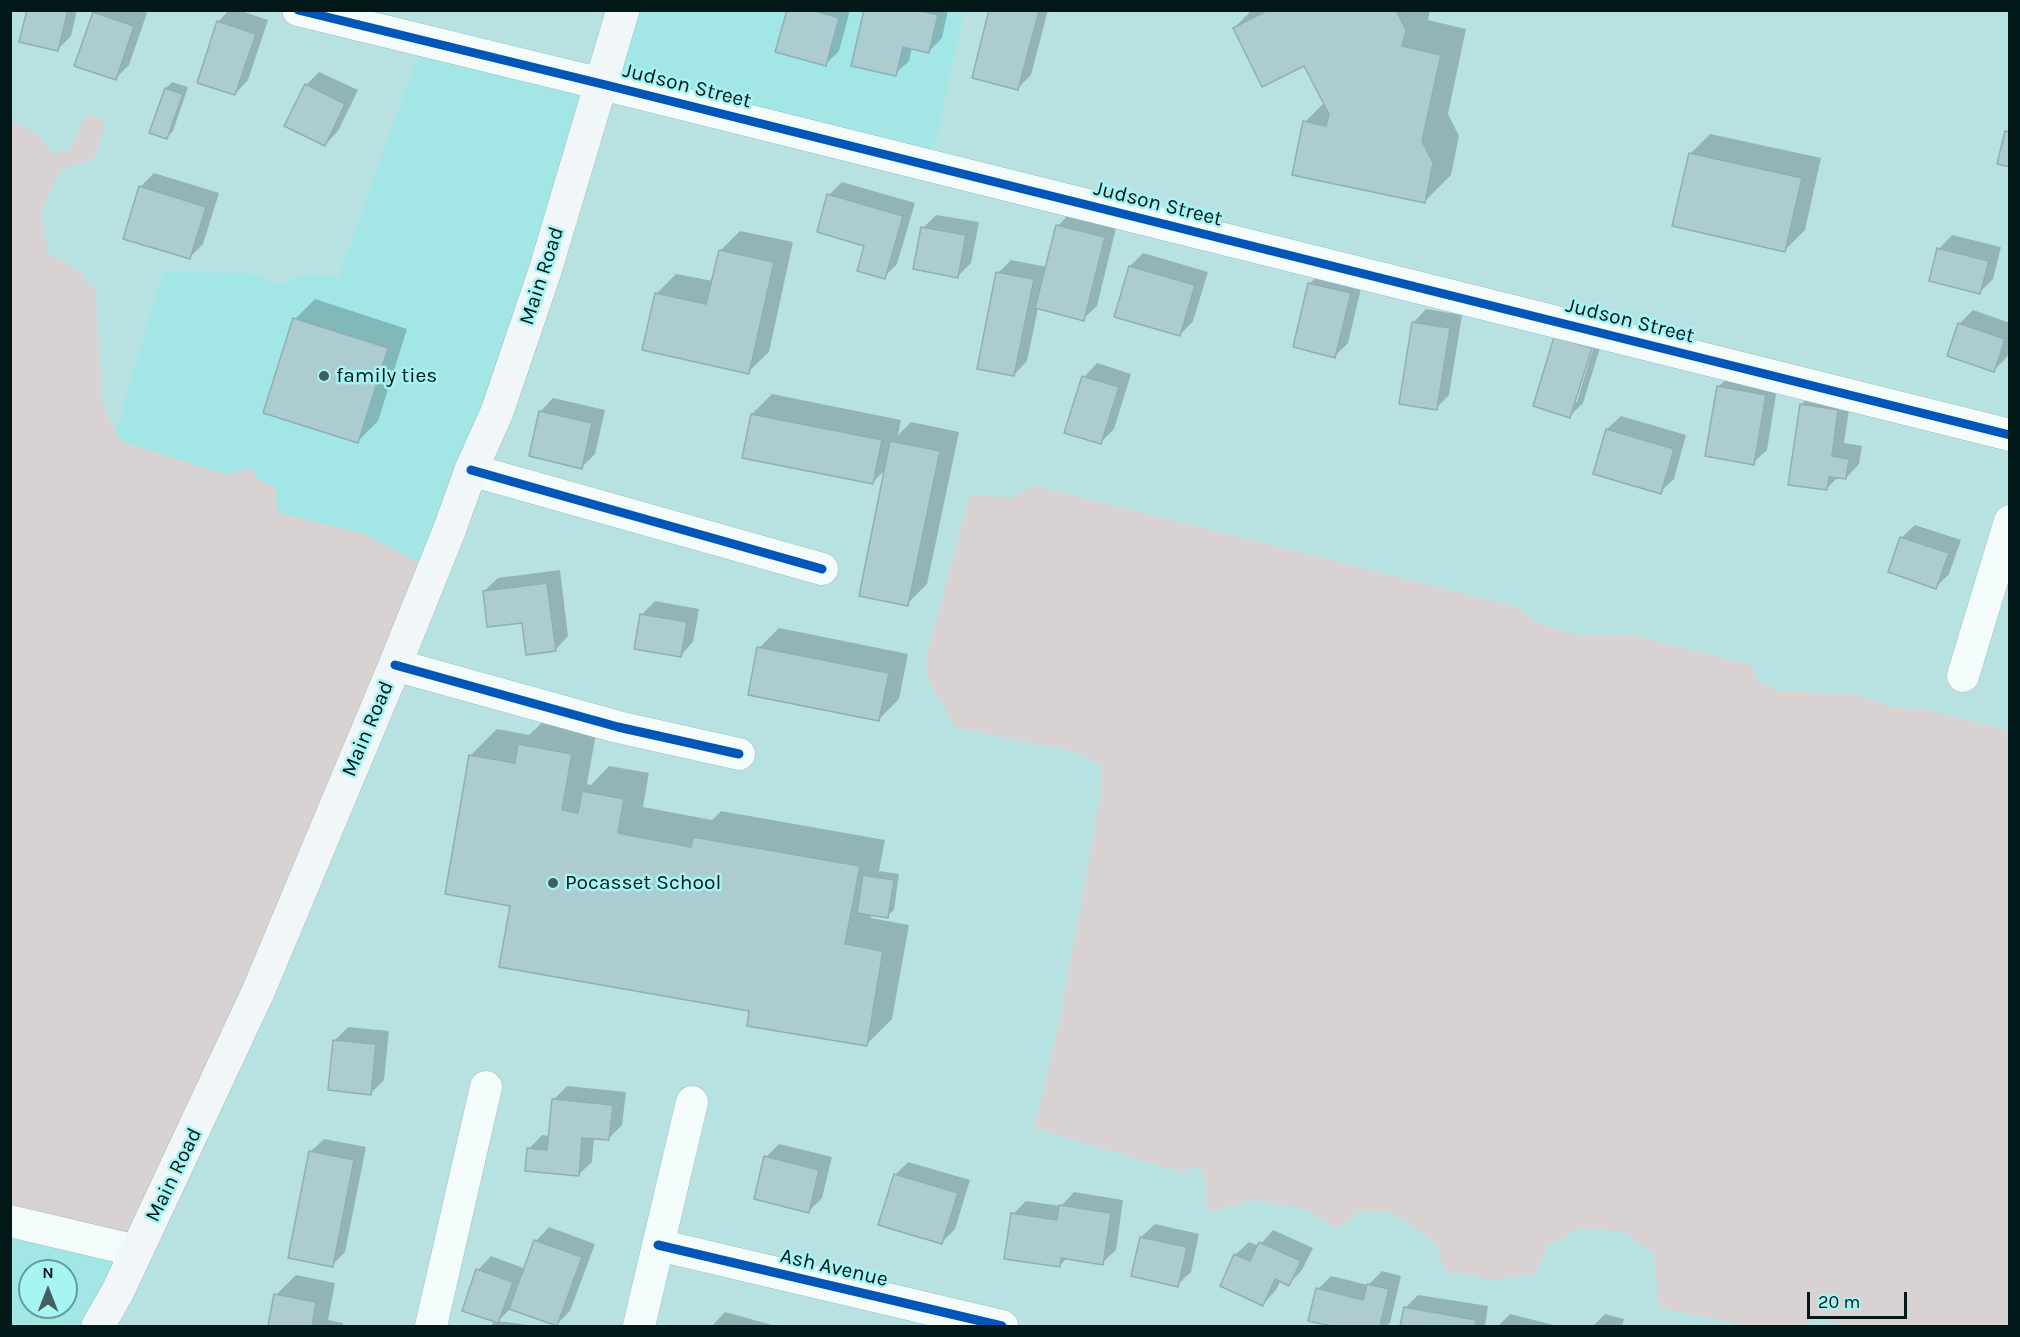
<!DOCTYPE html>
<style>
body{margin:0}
#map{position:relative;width:2020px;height:1337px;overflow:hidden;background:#b8e2e2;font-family:Karla,sans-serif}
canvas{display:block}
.frame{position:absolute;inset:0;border:12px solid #021819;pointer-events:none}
.north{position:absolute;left:18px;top:1259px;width:60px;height:60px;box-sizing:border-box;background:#a6f4f3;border:2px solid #649c9c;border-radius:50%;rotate:0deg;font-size:16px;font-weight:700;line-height:24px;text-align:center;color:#021819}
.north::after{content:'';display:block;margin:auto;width:21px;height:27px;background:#425f5f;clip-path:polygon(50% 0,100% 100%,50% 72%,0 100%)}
.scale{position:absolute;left:1807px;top:1292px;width:100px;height:27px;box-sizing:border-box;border:3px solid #021819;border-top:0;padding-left:8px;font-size:18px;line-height:21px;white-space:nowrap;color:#021819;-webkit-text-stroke:4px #a6f4f3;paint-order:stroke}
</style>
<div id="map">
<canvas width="2020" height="1337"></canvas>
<div class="frame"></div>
<div class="north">N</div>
<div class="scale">20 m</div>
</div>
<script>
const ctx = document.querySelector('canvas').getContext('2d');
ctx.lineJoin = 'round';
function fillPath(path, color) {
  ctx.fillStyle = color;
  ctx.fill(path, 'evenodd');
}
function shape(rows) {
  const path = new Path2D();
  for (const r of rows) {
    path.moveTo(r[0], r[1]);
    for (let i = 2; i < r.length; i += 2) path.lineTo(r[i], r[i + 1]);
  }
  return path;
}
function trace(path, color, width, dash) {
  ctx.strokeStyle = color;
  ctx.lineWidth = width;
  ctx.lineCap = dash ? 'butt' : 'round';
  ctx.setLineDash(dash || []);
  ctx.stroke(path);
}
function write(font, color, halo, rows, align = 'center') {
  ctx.font = font + ' Karla,sans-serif';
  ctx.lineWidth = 5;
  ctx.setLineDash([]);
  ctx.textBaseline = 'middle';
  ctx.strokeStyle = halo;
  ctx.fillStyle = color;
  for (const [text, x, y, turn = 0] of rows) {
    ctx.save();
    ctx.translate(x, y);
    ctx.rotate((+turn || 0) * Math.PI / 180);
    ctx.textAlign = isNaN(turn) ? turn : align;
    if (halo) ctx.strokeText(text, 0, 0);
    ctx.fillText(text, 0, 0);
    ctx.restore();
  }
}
const built = shape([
 [623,11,964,11,932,158,614,82,428,567,364,534,279,513,277,510,275,487,257,480,252,468,228,475,121,441,116,431,163,272,247,273,286,286,288,279,314,274,338,279,424,38,604,70],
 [11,1215,134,1246,96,1326,11,1326],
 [30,1271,66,1271,66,1307,30,1307]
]);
const green = shape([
 [86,114,103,119,103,135,93,159,61,169,41,212,48,253,84,274,85,283,95,288,103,407,120,440,125,443,226,475,252,468,258,480,275,487,277,510,279,513,364,534,431,569,143,1238,11,1215,11,119,38,135,52,154,70,150],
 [1033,485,1517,607,1536,622,1580,636,1631,635,1752,665,1757,681,1780,691,1857,695,1893,707,1927,710,2009,731,2009,1326,1844,1326,1817,1318,1800,1326,1746,1326,1659,1308,1653,1253,1623,1232,1579,1228,1546,1246,1536,1274,1492,1280,1445,1271,1435,1242,1390,1211,1356,1213,1337,1229,1306,1209,1256,1200,1208,1211,1205,1175,1197,1166,1179,1172,1032,1127,1037,1118,1059,1024,1102,789,1102,765,1073,751,956,728,928,680,925,663,970,494,1012,498]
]);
const shadow = shape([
 [28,10,77,10,71,36,58,49],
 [97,10,139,10,147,13,129,65,116,78,94,13],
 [229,10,238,10,268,20,248,80,235,94,218,22],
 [788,10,850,10,839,51,825,65],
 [865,10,948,10,942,38,929,51,912,47,909,61,895,74],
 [991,10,1048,10,1031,75,1018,88],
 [1252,10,1430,10,1428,20,1466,29,1448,114,1459,136,1451,175,1424,202,1305,122,1324,103,1305,64,1234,28],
 [319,72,358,90,338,131,325,145,306,85],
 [172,82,188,87,173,131,166,138,151,132,166,88],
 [1710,134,1821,158,1805,230,1785,250,1690,154],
 [154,173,219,193,203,244,189,258,140,187],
 [842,182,915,203,897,264,884,277,866,245,829,195],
 [1071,212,1117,224,1097,306,1083,319,1038,308,1027,361,1014,375,998,273,1011,260,1047,267,1058,226],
 [936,215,979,222,971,263,958,276,923,228],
 [740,231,793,242,769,352,748,372,656,294,676,274,713,281,720,251],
 [1952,235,2001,247,1993,279,1980,292,1939,249],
 [1143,253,1208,272,1193,321,1180,335,1130,266],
 [1323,271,1363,280,1348,343,1335,356,1309,284],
 [315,299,407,329,378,421,358,441,295,319],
 [1426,309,1462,315,1449,395,1436,408,1413,323],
 [1973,310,2010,323,2010,349,2007,357,1993,371,1959,324],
 [1604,335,1583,403,1570,416,1555,338],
 [1593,341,1595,342,1577,402,1573,402],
 [1097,363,1131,374,1114,429,1101,442,1084,377],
 [1732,374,1778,382,1767,450,1753,463,1718,387],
 [1814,391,1851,397,1844,443,1862,446,1859,464,1846,478,1838,477,1826,489,1801,405],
 [772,394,901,420,898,435,911,422,959,432,927,584,907,604,886,469,873,482,752,414],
 [553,398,605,410,595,454,582,467,540,412],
 [1621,416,1686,435,1674,479,1660,492,1607,429],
 [1915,525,1961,540,1949,574,1936,587,1901,538],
 [560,570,568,636,555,650,523,621,484,591,498,578],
 [655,601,699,609,693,642,680,656,641,615],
 [779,628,908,654,899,699,879,719,759,648],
 [546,719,597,728,587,784,591,785,609,766,649,773,643,807,712,820,721,811,885,840,879,871,899,874,894,910,887,916,871,914,871,918,909,925,892,1019,866,1045,751,1010,512,904,471,755,497,729,529,735],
 [348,1027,389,1031,384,1080,371,1093,335,1040],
 [567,1086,626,1092,622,1125,609,1138,594,1137,592,1162,578,1175,529,1149,542,1135,550,1136,554,1099],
 [324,1139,366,1147,345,1252,332,1265,310,1152],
 [779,1144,832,1157,822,1198,808,1212,766,1157],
 [908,1162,970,1180,955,1229,942,1242,895,1175],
 [1074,1192,1123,1200,1116,1250,1102,1263,1067,1258,1059,1266,1013,1214,1026,1201,1061,1206],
 [1155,1224,1199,1234,1191,1272,1177,1285,1141,1237],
 [549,1227,595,1244,570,1311,557,1324,511,1308,498,1321,536,1326,490,1326,495,1321,478,1270,491,1256,526,1269,536,1241],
 [1273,1230,1313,1248,1302,1270,1289,1284,1281,1280,1276,1290,1263,1304,1235,1255,1249,1242,1259,1246],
 [1382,1271,1401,1276,1390,1323,1386,1326,1338,1326,1310,1320,1318,1289,1331,1276,1368,1285],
 [296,1275,335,1283,328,1320,343,1323,342,1326,270,1326,276,1295],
 [1418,1295,1488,1306,1485,1326,1402,1326,1405,1308],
 [725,1312,776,1326,712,1326],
 [1510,1314,1554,1325,1554,1326,1498,1326],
 [1605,1314,1624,1319,1622,1326,1593,1326]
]);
const building = shape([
 [27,10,68,10,58,51,19,42,27,10],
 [787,10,812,10,839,18,826,66,775,52,787,10],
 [864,10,917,10,938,15,929,53,903,47,896,76,851,66,864,10],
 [989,10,1039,11,1018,90,972,78,989,10],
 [1268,10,1396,10,1406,30,1402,46,1441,55,1422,141,1433,163,1425,203,1292,175,1303,121,1326,126,1329,114,1304,66,1262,87,1233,28,1268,10],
 [93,12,134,26,116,80,74,66,93,12],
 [217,21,256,34,235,95,197,83,217,21],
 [305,84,345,104,325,146,284,126,305,84],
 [165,88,183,94,167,139,149,133,165,88],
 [2005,131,2010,132,2010,167,1997,164,2005,131],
 [1689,153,1802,178,1785,252,1672,226,1689,153],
 [139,186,206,207,190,259,123,239,139,186],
 [827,194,903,216,885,279,857,271,864,246,817,232,827,194],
 [1056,225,1105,237,1084,321,1035,308,1056,225],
 [921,227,966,235,958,278,913,269,921,227],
 [1937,248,1989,261,1980,294,1929,281,1937,248],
 [719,250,774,262,749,374,642,350,655,293,706,304,719,250],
 [1129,266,1195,285,1180,336,1114,317,1129,266],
 [996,272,1034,279,1014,376,977,369,996,272],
 [1308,283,1351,293,1335,358,1293,347,1308,283],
 [293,318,388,348,358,443,263,413,293,318],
 [1412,322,1450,328,1437,410,1399,404,1412,322],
 [1958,323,2005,339,1994,372,1947,356,1958,323],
 [1554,337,1592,348,1570,418,1533,406,1554,337],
 [1082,376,1119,387,1101,444,1064,433,1082,376],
 [1717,386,1766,395,1754,465,1705,456,1717,386],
 [1800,404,1838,410,1832,456,1849,459,1846,479,1829,477,1827,490,1788,485,1800,404],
 [539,411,592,423,582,469,529,456,539,411],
 [751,414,882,440,873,484,742,458,751,414],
 [1606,429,1674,449,1661,494,1593,474,1606,429],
 [890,441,940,451,908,606,859,596,890,441],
 [1900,537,1949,553,1936,589,1888,572,1900,537],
 [547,583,556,651,526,655,522,623,487,627,483,591,547,583],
 [640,614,687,622,681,657,634,649,640,614],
 [757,647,889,673,879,721,748,695,757,647],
 [518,744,572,754,562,810,578,813,582,791,624,799,618,833,691,847,693,837,860,866,845,944,883,951,867,1046,747,1026,749,1011,499,967,510,906,445,894,469,755,515,763,518,744],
 [863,875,894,880,888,918,857,913,863,875],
 [333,1040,376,1044,371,1095,328,1090,333,1040],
 [552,1099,613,1105,609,1140,582,1138,579,1176,525,1171,527,1148,547,1150,552,1099],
 [309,1151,354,1160,333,1267,288,1258,309,1151],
 [764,1156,819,1170,809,1213,754,1199,764,1156],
 [894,1174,958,1193,942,1244,878,1225,894,1174],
 [1059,1205,1111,1213,1103,1265,1061,1258,1060,1267,1004,1259,1011,1213,1057,1220,1059,1205],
 [1140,1237,1187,1247,1178,1287,1131,1276,1140,1237],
 [534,1240,582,1257,557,1326,509,1309,534,1240],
 [1259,1242,1301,1261,1289,1286,1275,1279,1263,1306,1220,1286,1234,1254,1250,1261,1259,1242],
 [476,1269,513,1282,498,1323,462,1311,476,1269],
 [1367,1284,1389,1289,1380,1326,1332,1326,1308,1321,1316,1288,1363,1300,1367,1284],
 [274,1294,316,1302,312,1326,268,1326,274,1294],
 [1404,1307,1476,1320,1475,1326,1400,1326,1404,1307]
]);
const minor = shape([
 [298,10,602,84,2010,435],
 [471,470,822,569],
 [395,665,618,727,739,754],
 [1963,676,2010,521],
 [10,1221,137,1251],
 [658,1245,1002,1326],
 [431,1326,486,1087],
 [639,1326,692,1102]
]);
const secondary = shape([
 [98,1326,118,1291,258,992,395,665,449,531,471,470,497,412,545,271,623,10]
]);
const cycleway = shape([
 [298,10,602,84,2010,435],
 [471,470,822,569],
 [395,665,618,727,739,754],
 [658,1245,1002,1326]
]);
const markers = [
 [324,376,6,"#425f5f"],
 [553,883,6,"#425f5f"]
];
const streetNames = [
 ["Judson Street",687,86,14],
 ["Judson Street",1158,204,14],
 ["Main Road",542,276,-72],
 ["Judson Street",1630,321,14],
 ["Main Road",368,729,-67],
 ["Main Road",174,1175,-64],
 ["Ash Avenue",834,1268,13]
];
const poiNames = [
 ["family ties",336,376],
 ["Pocasset School",565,883]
];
fillPath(built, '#a2e6e6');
fillPath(green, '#d8d2d3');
fillPath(shadow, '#0003');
fillPath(building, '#acccd0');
trace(building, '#8fafb3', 1.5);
trace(minor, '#9dbebe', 33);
trace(secondary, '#9dbebe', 34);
trace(minor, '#f4fbfb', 32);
trace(secondary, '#f1f6f8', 33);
trace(cycleway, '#0057b8', 9);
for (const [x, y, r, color] of markers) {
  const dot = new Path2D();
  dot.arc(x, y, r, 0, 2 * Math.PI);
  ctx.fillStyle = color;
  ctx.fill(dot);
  trace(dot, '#a6f4f3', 2);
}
write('21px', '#021819', '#a6f4f3', streetNames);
write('21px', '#021819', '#a6f4f3', poiNames, 'left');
</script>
